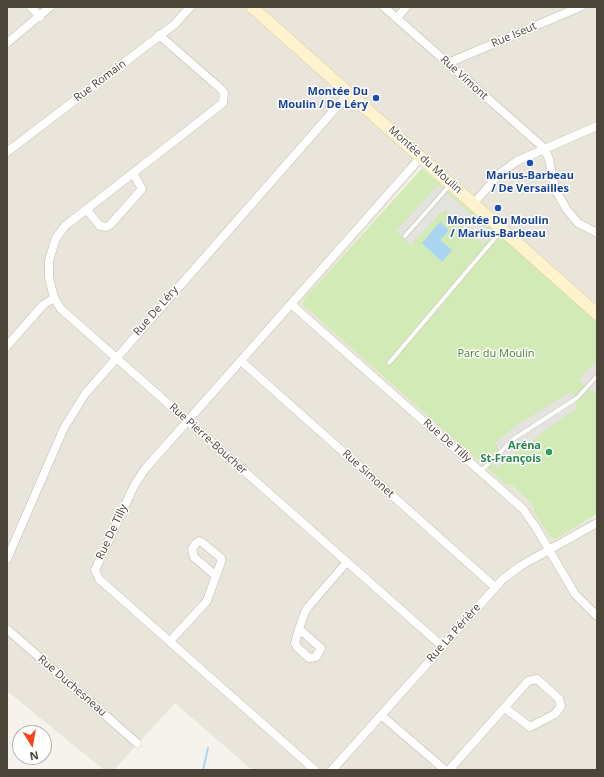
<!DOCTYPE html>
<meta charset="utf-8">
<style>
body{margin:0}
#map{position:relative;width:604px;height:777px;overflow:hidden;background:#f6f3ec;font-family:"Open Sans",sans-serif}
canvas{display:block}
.frame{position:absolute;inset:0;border:8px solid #4b4439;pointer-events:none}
.north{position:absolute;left:12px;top:725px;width:40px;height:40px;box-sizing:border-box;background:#fff;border:1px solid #b7b4b0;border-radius:50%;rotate:169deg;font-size:11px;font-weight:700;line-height:16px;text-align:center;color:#4b4439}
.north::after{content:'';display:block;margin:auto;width:14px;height:18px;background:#fc3f1d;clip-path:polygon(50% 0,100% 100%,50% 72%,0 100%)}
</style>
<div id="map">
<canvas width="604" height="777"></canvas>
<div class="frame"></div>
<div class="north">N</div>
</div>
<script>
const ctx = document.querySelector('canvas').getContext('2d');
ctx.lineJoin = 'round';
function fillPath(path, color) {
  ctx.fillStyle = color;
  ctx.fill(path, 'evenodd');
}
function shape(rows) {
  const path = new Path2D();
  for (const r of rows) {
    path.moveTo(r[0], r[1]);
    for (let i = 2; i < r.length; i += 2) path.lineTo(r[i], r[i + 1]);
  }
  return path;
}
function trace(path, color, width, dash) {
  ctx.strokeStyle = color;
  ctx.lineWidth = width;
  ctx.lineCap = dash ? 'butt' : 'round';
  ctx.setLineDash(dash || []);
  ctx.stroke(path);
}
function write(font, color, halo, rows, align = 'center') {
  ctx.font = font + ' "Open Sans",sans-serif';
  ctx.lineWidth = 3;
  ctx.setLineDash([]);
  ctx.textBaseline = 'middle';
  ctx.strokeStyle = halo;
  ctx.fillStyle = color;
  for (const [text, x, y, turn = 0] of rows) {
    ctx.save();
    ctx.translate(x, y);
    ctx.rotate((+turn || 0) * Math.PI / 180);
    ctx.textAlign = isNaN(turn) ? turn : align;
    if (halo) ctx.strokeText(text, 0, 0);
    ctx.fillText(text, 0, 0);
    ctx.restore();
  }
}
const residential = shape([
 [7,7,597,7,597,318,426,160,303,301,506,484,512,485,533,505,534,512,551,538,556,539,592,518,597,528,597,770,252,770,175,703,114,770,104,770,7,691]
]);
const green = shape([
 [422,168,597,320,597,514,556,539,550,537,534,512,533,505,512,485,505,484,303,305,304,299]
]);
const parking = shape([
 [438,185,493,234,483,244,445,210,443,213,441,212,411,245,396,231],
 [597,360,597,390,595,393,579,380],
 [571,391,578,409,570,412,529,443,527,441,497,468,488,459,499,449,495,443,513,428]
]);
const water = shape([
 [440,222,449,230,440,240,452,250,442,262,422,243]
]);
const stream = shape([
 [203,770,208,748]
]);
const lane = shape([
 [405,236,450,185],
 [389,363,501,231],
 [481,471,515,438,577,398,597,376]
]);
const street = shape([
 [31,7,40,17],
 [384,7,544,148,549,159,555,189,567,210,578,223,597,233],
 [397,18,406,7],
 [159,35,221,89,224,93,223,103,65,226,56,238,49,260,49,277,54,298,61,309,442,646],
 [7,43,50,7],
 [448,63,580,7],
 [7,152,175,24,190,7],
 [474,203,499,174,517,161,597,126],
 [86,209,100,226,106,227,110,225,142,189,133,173],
 [291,304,523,509,535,526,575,594,597,616],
 [7,346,43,305,54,298],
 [241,361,495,587],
 [7,559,64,428,85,394,349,93],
 [7,629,137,743],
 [299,629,321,648,316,657,309,658,297,647,295,643,299,629,305,612,308,607,347,562],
 [170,641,207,601,209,595,216,576,221,562,221,558,203,543,199,541,196,543,192,549,194,557,216,576],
 [381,715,445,770],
 [315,770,99,579,95,570,134,486,145,469,421,157],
 [332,770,503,579,522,565,597,523],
 [449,770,528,681,537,679,559,699,561,706,555,714,530,727,505,708]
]);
const secondary = shape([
 [252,7,597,314]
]);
const markers = [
 [376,98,4,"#1a4fb4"],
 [530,163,4,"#1a4fb4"],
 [498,208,4,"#1a4fb4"],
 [549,452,4,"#2e9e5b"]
];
const streetNames = [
 ["Rue Iseut",514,35,-23],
 ["Rue Vimont",464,78,42],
 ["Rue Romain",100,81,-37],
 ["Montée du Moulin",425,160,42],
 ["Rue De Léry",156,311,-49],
 ["Rue Pierre-Boucher",208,439,42],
 ["Rue De Tilly",447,441,41],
 ["Rue Simonet",368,474,42],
 ["Rue De Tilly",112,532,-65],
 ["Rue La Périère",454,633,-48],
 ["Rue Duchesneau",72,686,41]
];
const transitNames = [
 ["Montée Du",368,92,"right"],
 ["Moulin / De Léry",368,105,"right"],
 ["Marius-Barbeau",530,176],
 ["/ De Versailles",530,189],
 ["Montée Du Moulin",498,221],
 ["/ Marius-Barbeau",498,234]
];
const parkNames = [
 ["Parc du Moulin",496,354]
];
const leisureNames = [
 ["Aréna",541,446],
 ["St-François",541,459]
];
fillPath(residential, '#eae5da');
fillPath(green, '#d2eab5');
fillPath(parking, '#e5e3e0');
fillPath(water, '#a9d4f2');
trace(stream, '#a9d4f2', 2);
trace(lane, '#c2bbae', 5);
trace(street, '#c2bbae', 9);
trace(secondary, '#d6c79b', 13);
trace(lane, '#fff', 4);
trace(street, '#fff', 8);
trace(secondary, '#fff3cd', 12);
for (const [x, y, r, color] of markers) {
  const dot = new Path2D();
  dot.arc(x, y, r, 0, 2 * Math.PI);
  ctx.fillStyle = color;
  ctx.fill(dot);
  trace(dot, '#fff', 1.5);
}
write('11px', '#4b4439', '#fff', streetNames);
write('bold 11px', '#164399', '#fff', transitNames);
write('11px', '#4a7f2a', '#fff', parkNames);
write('bold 11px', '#27864d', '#fff', leisureNames, 'right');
</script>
